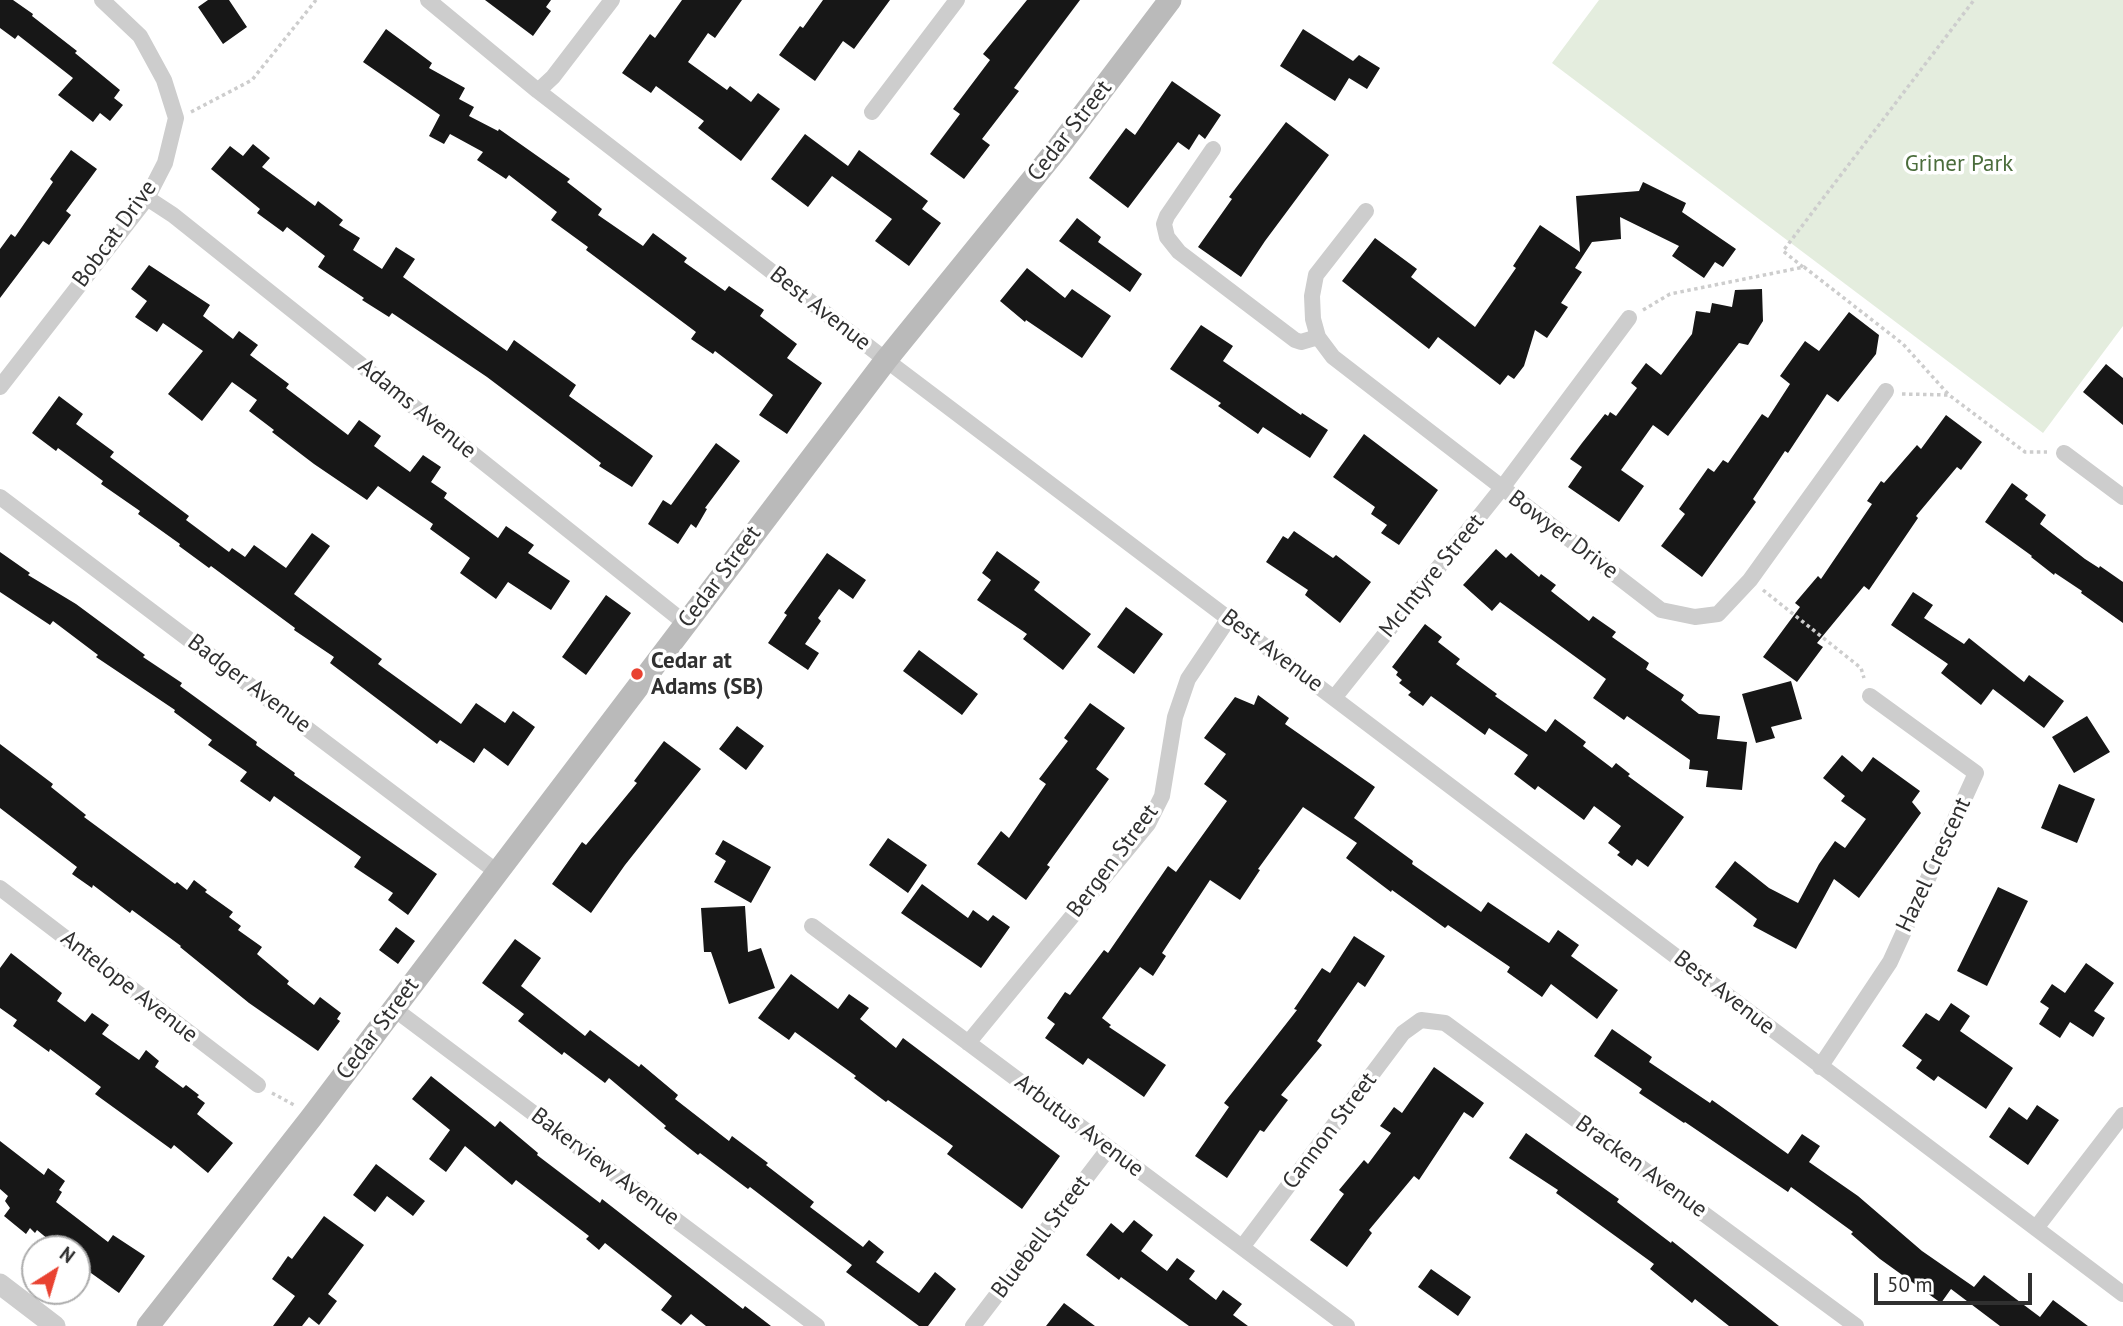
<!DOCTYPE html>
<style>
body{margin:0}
#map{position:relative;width:2123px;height:1326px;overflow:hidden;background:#fff;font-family:"PT Sans",sans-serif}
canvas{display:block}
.north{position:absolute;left:21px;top:1235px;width:70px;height:70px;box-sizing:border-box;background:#fff;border:2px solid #acacac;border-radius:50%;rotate:37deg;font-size:19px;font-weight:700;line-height:28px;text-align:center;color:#303030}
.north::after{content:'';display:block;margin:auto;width:24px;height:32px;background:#e94231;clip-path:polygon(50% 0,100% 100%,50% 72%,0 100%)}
.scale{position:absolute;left:1874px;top:1273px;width:158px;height:32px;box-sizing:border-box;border:4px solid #303030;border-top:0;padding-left:9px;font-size:21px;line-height:24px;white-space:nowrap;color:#303030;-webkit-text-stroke:5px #fff;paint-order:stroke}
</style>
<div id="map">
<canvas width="2123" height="1326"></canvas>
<div class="north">N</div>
<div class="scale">50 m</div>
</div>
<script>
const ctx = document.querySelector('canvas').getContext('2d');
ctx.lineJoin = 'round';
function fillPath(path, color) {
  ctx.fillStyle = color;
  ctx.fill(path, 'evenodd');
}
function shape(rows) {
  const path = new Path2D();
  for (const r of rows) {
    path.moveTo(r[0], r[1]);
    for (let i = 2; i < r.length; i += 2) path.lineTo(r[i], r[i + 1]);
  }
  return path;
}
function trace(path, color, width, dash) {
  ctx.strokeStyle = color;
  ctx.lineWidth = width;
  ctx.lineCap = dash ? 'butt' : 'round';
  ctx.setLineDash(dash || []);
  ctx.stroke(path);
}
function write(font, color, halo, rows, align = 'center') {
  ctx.font = font + ' "PT Sans",sans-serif';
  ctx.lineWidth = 7;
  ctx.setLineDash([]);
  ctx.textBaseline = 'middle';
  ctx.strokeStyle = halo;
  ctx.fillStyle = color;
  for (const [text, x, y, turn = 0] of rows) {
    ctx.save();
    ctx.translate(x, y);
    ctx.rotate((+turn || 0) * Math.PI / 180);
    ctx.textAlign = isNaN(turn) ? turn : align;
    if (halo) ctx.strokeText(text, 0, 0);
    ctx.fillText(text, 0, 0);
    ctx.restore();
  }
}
const green = shape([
 [1599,0,2123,0,2123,326,2043,433,1552,63]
]);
const building = shape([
 [0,0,13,0,33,14,32,16,77,51,75,53,120,90,114,98,123,105,110,121,100,113,93,122,58,95,73,78,18,35,15,39,0,28],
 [208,0,229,0,247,27,223,44,198,7],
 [485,0,551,0,546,7,551,11,533,36],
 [682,0,742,0,715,38,708,33,688,62,727,90,730,86,751,102,758,93,780,109,741,161,698,128,704,121,656,86,651,93,622,73,650,34,655,38],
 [823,0,890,0,854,49,843,41,815,81,779,55,800,26,803,28],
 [1027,0,1080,0,1014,88,1019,91,982,139,990,145,964,179,930,154,960,114,953,109,990,60,983,54],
 [386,29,432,63,429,68,465,88,459,99,474,107,469,116,498,131,499,129,570,179,567,182,602,209,598,215,643,246,653,233,687,258,684,262,725,291,729,286,764,310,760,316,797,344,787,358,822,383,787,434,759,415,773,395,715,351,713,354,691,339,696,332,586,250,588,247,551,220,557,212,509,175,506,179,477,160,483,152,450,134,444,144,429,136,440,115,363,62],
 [1303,29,1353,61,1359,55,1380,68,1367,89,1349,78,1335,101,1280,66],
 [1172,81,1221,115,1205,139,1199,134,1189,150,1178,142,1128,208,1089,178,1126,128,1135,135],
 [1286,122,1329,155,1265,241,1241,277,1198,247,1232,199,1229,197],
 [805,134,848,166,859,150,928,201,922,209,941,223,909,266,875,241,892,219,832,176,808,207,771,179],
 [253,144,270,158,262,167,315,206,318,201,343,220,339,225,360,238,353,250,382,269,396,247,415,259,403,277,507,351,514,340,576,385,569,396,653,456,632,487,599,466,601,463,487,377,392,313,389,317,362,300,364,298,318,267,325,256,287,227,283,232,257,213,260,209,211,169,230,146,243,156],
 [71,150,97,169,66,211,71,215,49,245,43,241,0,298,0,249,11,234,15,237,53,182,50,179],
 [1643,182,1686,203,1682,212,1736,249,1723,267,1715,262,1704,278,1672,256,1679,246,1620,217,1621,239,1592,242,1575,268,1582,272,1561,303,1568,307,1547,338,1535,330,1524,366,1514,379,1508,375,1500,385,1438,337,1429,349,1342,281,1375,238,1417,269,1411,277,1475,327,1516,268,1513,266,1540,225,1580,252,1576,196,1639,191],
 [1077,218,1101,237,1098,242,1142,274,1130,292,1059,241],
 [149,265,210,305,203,316,233,339,239,331,258,345,250,355,289,384,286,388,348,435,359,420,381,436,374,446,410,472,423,455,441,467,431,482,447,493,444,498,498,538,506,526,534,545,528,553,570,581,551,610,508,582,496,599,460,573,470,558,430,529,433,524,378,486,367,500,314,464,272,432,274,430,249,411,257,400,232,382,202,421,168,394,203,351,163,323,157,332,135,317,147,301,131,289],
 [1027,268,1065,298,1072,289,1111,316,1082,358,1026,320,1025,322,1000,301],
 [1762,289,1763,321,1748,345,1739,343,1668,436,1653,425,1621,470,1644,486,1619,522,1568,487,1582,467,1570,459,1582,443,1605,414,1608,416,1610,412,1616,416,1637,388,1631,383,1646,363,1661,375,1692,334,1696,311,1710,313,1712,303,1732,307,1735,290],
 [1849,312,1879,335,1876,354,1838,402,1827,394,1788,453,1785,451,1753,499,1756,502,1702,577,1661,546,1685,514,1679,509,1708,468,1714,472,1723,460,1728,463,1762,414,1768,418,1790,384,1780,376,1805,341,1819,351],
 [1201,325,1233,346,1223,361,1301,415,1302,413,1328,430,1310,458,1263,427,1258,434,1218,406,1221,403,1170,369],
 [2106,364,2123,378,2123,425,2083,392],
 [59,396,83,414,76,424,114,452,110,457,189,516,186,520,229,552,232,548,245,557,254,545,286,568,312,533,330,546,294,594,382,659,378,664,461,724,476,703,505,723,513,711,535,727,508,766,484,748,474,763,440,740,437,744,330,663,334,657,294,630,295,628,211,566,209,568,179,546,180,544,138,514,140,511,101,484,103,481,58,448,56,451,32,433],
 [1946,415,1982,442,1961,470,1957,467,1916,516,1918,518,1869,590,1864,586,1817,643,1823,647,1797,682,1763,657,1800,607,1795,603,1818,576,1821,579,1872,504,1867,501,1881,481,1884,483,1917,445,1921,449],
 [1364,434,1438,490,1399,545,1381,533,1387,525,1371,514,1375,507,1333,477],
 [716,443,740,461,705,508,707,509,696,528,691,524,678,544,648,524,663,500,671,505],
 [2012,483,2028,495,2025,499,2046,515,2040,524,2085,559,2099,568,2100,566,2123,582,2123,623,2081,593,2082,591,2055,573,2054,575,2031,557,2032,556,1985,522],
 [1294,531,1333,558,1336,555,1371,582,1340,623,1305,595,1308,590,1266,562,1283,536,1288,539],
 [1496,549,1506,558,1511,553,1539,577,1541,574,1556,585,1551,591,1589,621,1593,616,1616,632,1612,637,1649,663,1646,669,1684,695,1681,700,1699,714,1720,716,1717,739,1747,742,1742,790,1706,787,1708,771,1689,769,1690,760,1627,716,1624,720,1593,698,1606,679,1500,602,1492,611,1463,585],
 [997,551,1040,582,1034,590,1091,634,1063,670,1023,639,1027,634,977,600,991,580,982,573],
 [0,552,30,573,28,575,76,604,145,655,143,657,182,683,180,686,257,742,256,745,295,773,294,775,437,874,408,915,388,900,393,893,354,867,361,857,274,796,270,802,240,781,247,772,208,745,212,740,174,712,175,710,96,657,98,655,53,621,50,625,0,592],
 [827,553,866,580,853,599,839,589,818,618,821,621,805,644,819,653,808,670,768,643,787,615,784,613],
 [1913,592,1933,605,1924,618,1964,644,1969,638,2024,682,2029,675,2064,701,2044,728,1993,689,1981,705,1941,673,1948,664,1891,625],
 [606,595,631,613,586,675,562,657],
 [1126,607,1163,634,1134,674,1097,647],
 [1425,624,1442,637,1438,642,1460,659,1456,664,1497,694,1495,696,1546,732,1555,719,1586,742,1583,746,1612,768,1616,763,1630,774,1628,776,1684,817,1648,867,1637,859,1632,866,1617,855,1620,852,1608,843,1621,826,1594,806,1584,820,1538,786,1535,790,1514,774,1528,755,1489,728,1485,735,1431,696,1423,706,1408,695,1411,692,1399,683,1402,680,1396,675,1398,672,1392,667],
 [919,650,978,694,962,715,903,671],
 [1791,681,1802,719,1771,727,1775,738,1756,743,1742,694],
 [1258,695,1289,718,1285,724,1375,787,1354,818,1413,861,1412,864,1481,912,1488,902,1549,943,1558,930,1579,945,1571,956,1618,990,1597,1019,1551,984,1542,997,1507,972,1510,967,1448,925,1445,928,1392,890,1391,892,1346,858,1357,843,1303,807,1258,869,1260,870,1240,900,1210,880,1162,953,1166,956,1153,976,1140,967,1102,1018,1111,1025,1109,1027,1166,1065,1144,1097,1088,1058,1083,1065,1045,1038,1055,1024,1047,1018,1065,992,1070,995,1104,950,1108,953,1168,866,1176,872,1227,801,1204,784,1226,754,1204,738,1235,697,1254,705],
 [1090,703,1125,728,1096,769,1109,779,1047,865,1050,867,1026,900,977,864,1001,831,1009,838,1046,784,1039,779,1068,741,1064,738],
 [2087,716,2110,752,2074,773,2052,737],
 [737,726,764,746,746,770,719,749],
 [664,741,701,769,625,865,591,913,552,884,582,842,586,845,637,783,634,781],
 [0,744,53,784,51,787,86,815,84,817,175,884,177,882,187,890,194,880,207,890,205,892,233,912,229,917,241,926,238,930,262,947,257,954,289,981,287,984,314,1005,320,997,341,1013,337,1019,340,1021,318,1051,249,1003,180,947,181,946,132,910,130,913,93,885,92,888,72,874,77,867,0,808],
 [1842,755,1862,772,1873,757,1920,791,1912,802,1921,813,1859,898,1834,879,1796,949,1753,926,1757,919,1715,887,1735,861,1769,888,1798,903,1819,864,1835,841,1845,848,1866,819,1841,801,1845,796,1823,778],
 [2059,784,2095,799,2077,843,2041,828],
 [888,838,927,865,908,893,869,865],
 [723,840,771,867,751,903,714,882,726,861,715,854],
 [922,884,968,918,973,910,988,921,993,915,1010,927,981,968,901,913],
 [1998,887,2028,901,1987,986,1957,971],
 [745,906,748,952,761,948,775,988,729,1004,711,952,704,952,701,908],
 [396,927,415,941,398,964,379,950],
 [1354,936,1385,956,1365,987,1358,982,1317,1041,1322,1045,1281,1095,1288,1100,1264,1132,1260,1130,1227,1178,1195,1156,1229,1107,1224,1103,1297,1010,1294,1009,1322,968,1330,973],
 [515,939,541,958,521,986,585,1036,590,1030,639,1067,641,1064,678,1095,675,1099,729,1141,732,1136,768,1163,766,1165,814,1202,810,1207,863,1247,869,1240,884,1252,876,1262,919,1293,935,1272,956,1289,928,1326,919,1326,846,1272,852,1265,750,1187,748,1189,700,1153,698,1155,664,1128,666,1126,609,1078,605,1083,564,1052,562,1055,518,1021,524,1014,482,983],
 [11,953,62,993,57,1001,85,1022,92,1013,109,1025,102,1034,139,1060,146,1050,159,1061,155,1067,183,1088,186,1085,199,1095,197,1097,205,1103,197,1114,233,1143,208,1173,174,1145,171,1149,95,1094,101,1087,50,1049,49,1052,13,1026,17,1020,0,1008,0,968],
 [2086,963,2114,983,2094,1011,2105,1018,2093,1037,2070,1022,2060,1038,2039,1024,2049,1008,2040,1002,2052,984,2065,993],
 [791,974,838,1009,849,994,869,1008,860,1019,896,1048,903,1038,1060,1156,1022,1209,947,1154,953,1146,888,1100,886,1102,854,1078,856,1076,795,1032,789,1040,758,1018],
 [1951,1003,1970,1016,1960,1031,2013,1068,1986,1109,1938,1076,1934,1081,1916,1068,1922,1060,1902,1046,1926,1013,1939,1021],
 [1612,1029,1652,1057,1649,1062,1710,1103,1712,1100,1788,1154,1802,1134,1820,1146,1809,1162,1858,1196,1922,1251,1974,1287,1984,1275,2040,1317,2053,1300,2088,1326,2000,1326,1951,1289,1941,1303,1880,1259,1851,1234,1853,1232,1791,1187,1788,1192,1685,1122,1684,1123,1639,1093,1642,1089,1594,1056],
 [1434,1067,1484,1103,1473,1118,1464,1112,1419,1180,1414,1176,1369,1230,1372,1233,1347,1267,1310,1240,1344,1194,1339,1190,1364,1160,1368,1164,1391,1133,1380,1126,1394,1107,1402,1113],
 [431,1076,495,1127,500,1121,538,1153,537,1155,600,1203,602,1199,743,1309,745,1306,771,1326,706,1326,691,1314,681,1325,661,1310,672,1296,605,1243,599,1250,586,1239,589,1236,516,1180,512,1185,465,1146,446,1172,429,1159,450,1130,412,1099],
 [2037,1105,2059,1120,2028,1165,1989,1137,2009,1107,2027,1120],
 [1526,1133,1619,1199,1617,1202,1671,1243,1672,1241,1779,1326,1729,1326,1695,1299,1692,1303,1650,1269,1654,1264,1556,1193,1558,1190,1509,1158],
 [0,1141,44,1175,48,1168,65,1181,59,1190,62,1192,56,1202,108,1242,113,1235,145,1256,119,1293,77,1263,77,1249,60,1249,37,1230,35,1233,30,1228,26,1234,4,1216,10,1208,5,1201,8,1196,0,1189],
 [376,1164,425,1201,413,1216,387,1196,375,1212,353,1195],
 [324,1216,364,1245,328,1294,337,1301,319,1325,309,1317,302,1326,273,1326,295,1296,272,1279,288,1256,292,1259],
 [1134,1220,1153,1235,1141,1251,1167,1271,1177,1258,1195,1271,1189,1279,1216,1300,1223,1290,1242,1304,1233,1315,1248,1326,1189,1326,1121,1277,1119,1280,1086,1255,1111,1223,1123,1233],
 [1431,1269,1471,1297,1458,1316,1418,1287],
 [1064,1303,1095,1326,1046,1326]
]);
const path = shape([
 [191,112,252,80,316,0],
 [1803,267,1783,251,1974,0],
 [1643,310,1670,294,1804,267,1903,344,1949,395,2025,452,2047,452],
 [1902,394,1949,395],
 [1763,590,1861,668,1864,678],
 [272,1093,296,1106]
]);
const minor = shape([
 [428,0,538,91,886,360,2123,1294],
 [538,91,553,77,612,0],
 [872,112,957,0],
 [1213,149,1167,216,1164,224,1167,237,1179,252,1295,340,1301,342,1318,337],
 [147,198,173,215,685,623],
 [1366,211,1316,275,1312,296,1313,319,1318,337,1333,357,1661,610,1695,617,1718,614,1750,580,1886,391],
 [0,387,147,198,165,163,176,118,164,80,140,36,102,0],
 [2064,453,2123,497],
 [0,497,497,872],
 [1334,698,1502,488,1629,318],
 [0,888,258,1085],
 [812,926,1347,1326],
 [393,1008,817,1326],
 [968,1043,1148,824,1162,796,1175,717,1188,679,1229,618],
 [1820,1067,1890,962,1976,773,1870,696],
 [2036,1228,2123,1115],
 [1243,1246,1403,1033,1421,1020,1445,1023,1856,1326],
 [973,1326,1109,1148]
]);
const tertiary = shape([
 [0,1284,55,1326]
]);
const secondary = shape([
 [148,1326,311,1118,886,360,1058,148,1170,0]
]);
const markers = [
 [637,674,7,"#e94231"]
];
const streetNames = [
 ["Cedar Street",1070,131,-52],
 ["Bobcat Drive",115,234,-54],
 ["Best Avenue",820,309,38],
 ["Adams Avenue",417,409,39],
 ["Bowyer Drive",1563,535,37],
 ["McIntyre Street",1432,576,-51],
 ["Cedar Street",720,577,-53],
 ["Best Avenue",1272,651,37],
 ["Badger Avenue",249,684,37],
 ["Bergen Street",1113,861,-53],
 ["Hazel Crescent",1934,865,-65],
 ["Antelope Avenue",129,987,38],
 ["Best Avenue",1724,993,38],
 ["Cedar Street",378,1029,-53],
 ["Arbutus Avenue",1079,1126,37],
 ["Cannon Street",1330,1131,-53],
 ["Bakerview Avenue",605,1167,37],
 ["Bracken Avenue",1641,1167,36],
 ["Bluebell Street",1041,1237,-53]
];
const parkNames = [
 ["Griner Park",1959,164]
];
const poiNames = [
 ["Cedar at",651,661],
 ["Adams (SB)",651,687]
];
fillPath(green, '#e4edde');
fillPath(building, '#171717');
trace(path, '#cdcdcd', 3.5, [3.5, 3.5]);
trace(minor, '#cdcdcd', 16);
trace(tertiary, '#cdcdcd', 21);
trace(secondary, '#bababa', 23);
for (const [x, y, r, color] of markers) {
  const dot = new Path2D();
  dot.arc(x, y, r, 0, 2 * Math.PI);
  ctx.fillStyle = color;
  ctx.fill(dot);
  trace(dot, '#fff', 2.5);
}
write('23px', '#303030', '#fff', streetNames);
write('23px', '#4b6d3c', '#fff', parkNames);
write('bold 23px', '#303030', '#fff', poiNames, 'left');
</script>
